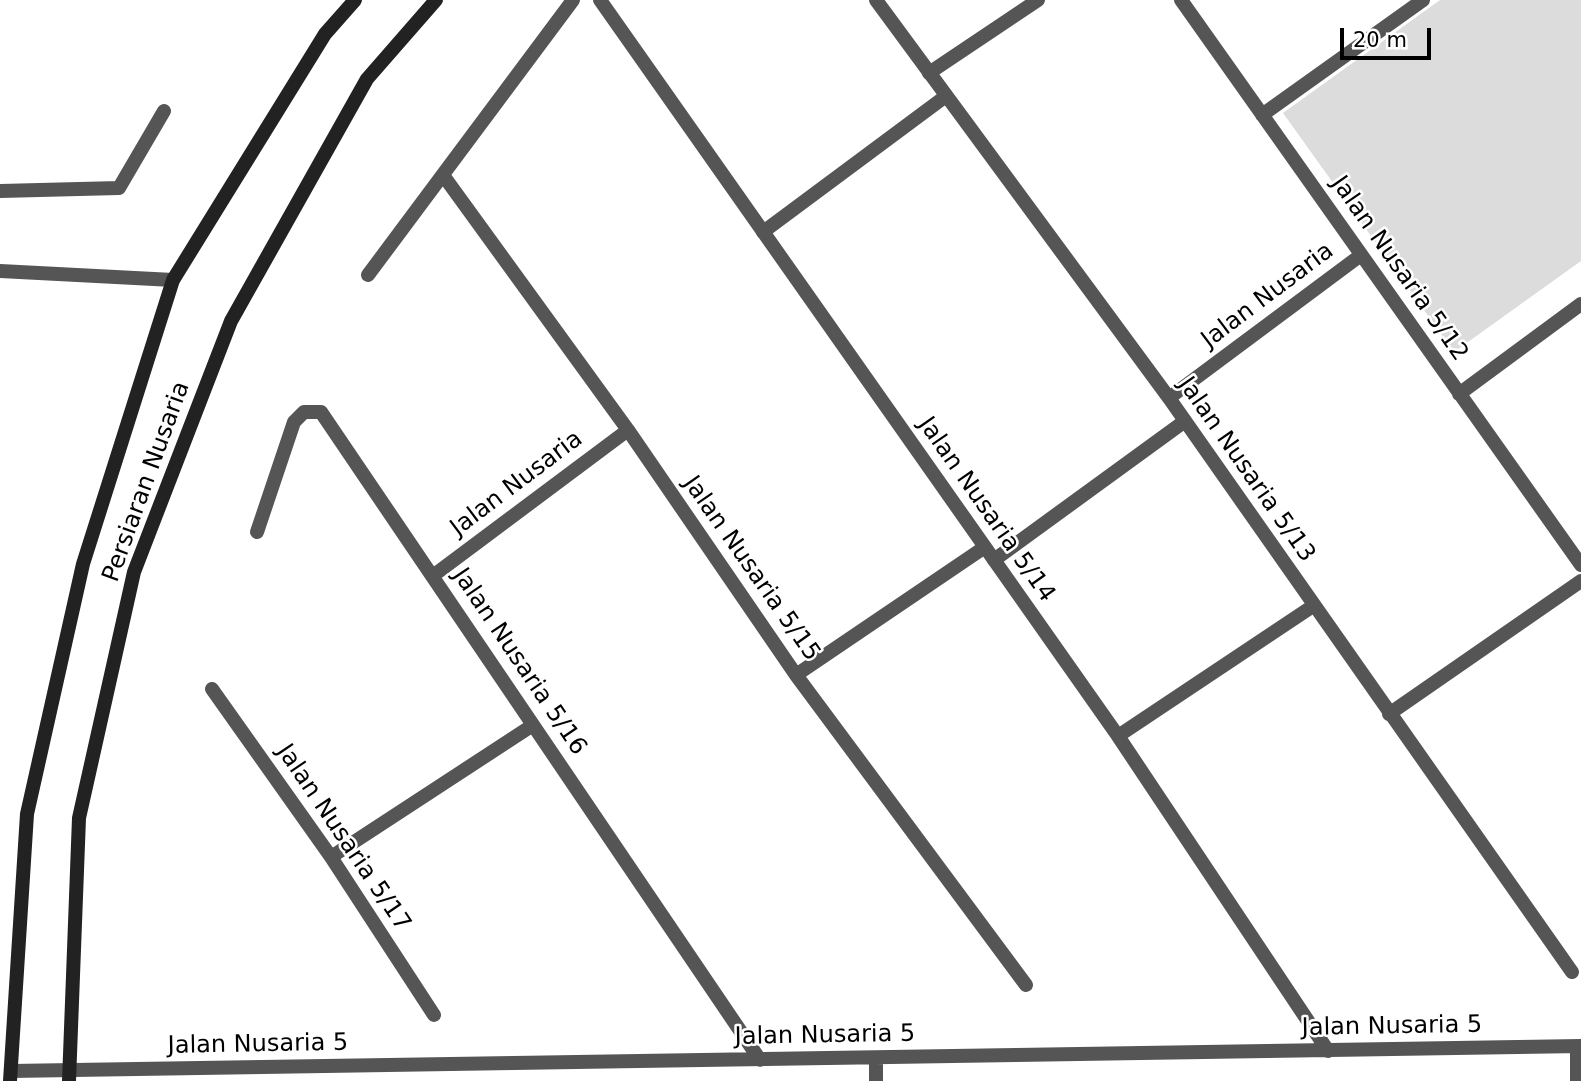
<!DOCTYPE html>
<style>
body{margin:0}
#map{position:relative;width:1581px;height:1081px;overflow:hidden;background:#fff;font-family:"DejaVu Sans",sans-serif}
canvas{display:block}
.scale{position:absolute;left:1340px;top:28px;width:91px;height:32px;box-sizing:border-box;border:4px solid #000;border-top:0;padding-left:9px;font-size:21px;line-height:24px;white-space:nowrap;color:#000;-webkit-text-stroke:5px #fff;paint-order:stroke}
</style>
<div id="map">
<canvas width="1581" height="1081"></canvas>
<div class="scale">20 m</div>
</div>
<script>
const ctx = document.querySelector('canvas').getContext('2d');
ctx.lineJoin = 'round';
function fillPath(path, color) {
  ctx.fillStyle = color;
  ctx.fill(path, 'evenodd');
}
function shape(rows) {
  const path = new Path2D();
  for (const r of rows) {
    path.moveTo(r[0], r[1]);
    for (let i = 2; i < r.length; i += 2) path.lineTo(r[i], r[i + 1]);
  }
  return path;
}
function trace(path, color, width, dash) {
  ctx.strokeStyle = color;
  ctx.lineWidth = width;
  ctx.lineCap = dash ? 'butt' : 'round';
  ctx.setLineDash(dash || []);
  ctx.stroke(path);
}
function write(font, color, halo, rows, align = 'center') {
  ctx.font = font + ' "DejaVu Sans",sans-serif';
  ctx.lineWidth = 5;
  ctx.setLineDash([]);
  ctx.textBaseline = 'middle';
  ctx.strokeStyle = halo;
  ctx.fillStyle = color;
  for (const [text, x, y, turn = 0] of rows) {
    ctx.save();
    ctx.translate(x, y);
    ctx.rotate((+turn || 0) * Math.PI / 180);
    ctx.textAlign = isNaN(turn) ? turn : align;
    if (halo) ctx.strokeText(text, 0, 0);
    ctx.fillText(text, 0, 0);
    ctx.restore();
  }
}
const green = shape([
 [1440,0,1581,0,1581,261,1454,352,1283,113]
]);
const lane = shape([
 [929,73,1038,0],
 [763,232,946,96],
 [994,560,1185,421],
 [1389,714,1581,581]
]);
const street = shape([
 [600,0,1118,736,1328,1051],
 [876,0,1169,398,1572,972],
 [1181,0,1581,565],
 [1262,115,1423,0],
 [443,175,628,430,796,675,1026,985],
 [0,191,119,188,164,111],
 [0,271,173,280],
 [368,275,573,0],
 [1459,394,1581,304],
 [1169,398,1361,255],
 [257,532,294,422,304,412,321,412,760,1060],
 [434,575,628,430],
 [796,675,985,547],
 [212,689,331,857,434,1015],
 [1118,736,1313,606],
 [331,857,533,725],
 [1577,1047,1577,1081],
 [876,1058,876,1081],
 [11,1071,1581,1046]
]);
const secondary = shape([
 [10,1081,27,814,83,564,173,280,325,34,355,0],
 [69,1081,79,818,134,572,231,321,367,79,436,0]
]);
const streetNames = [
 ["Jalan Nusaria 5/12",1399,269,55],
 ["Jalan Nusaria",1268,296,-37],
 ["Jalan Nusaria 5/13",1246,470,55],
 ["Persiaran Nusaria",147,482,-70],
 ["Jalan Nusaria",517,484,-37],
 ["Jalan Nusaria 5/14",986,510,55],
 ["Jalan Nusaria 5/15",751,569,55],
 ["Jalan Nusaria 5/16",519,662,56],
 ["Jalan Nusaria 5/17",343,838,56],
 ["Jalan Nusaria 5",1392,1027,-1],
 ["Jalan Nusaria 5",825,1036,-1],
 ["Jalan Nusaria 5",258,1045,-1]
];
fillPath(green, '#dcdcdc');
trace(lane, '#555', 14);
trace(street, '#555', 14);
trace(secondary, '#222', 14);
write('24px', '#000', '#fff', streetNames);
</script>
